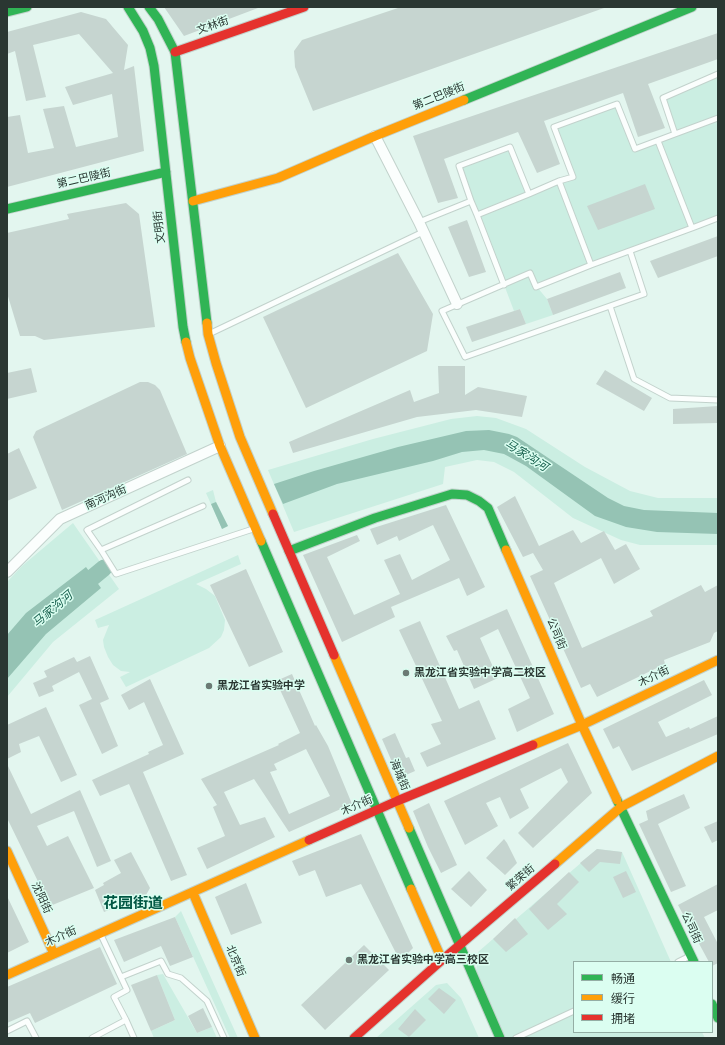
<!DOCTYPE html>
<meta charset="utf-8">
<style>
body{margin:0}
#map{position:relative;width:725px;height:1045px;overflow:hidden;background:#e3f6ef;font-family:"Roboto Condensed","Noto Sans SC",sans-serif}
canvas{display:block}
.frame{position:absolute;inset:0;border:8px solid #2a3732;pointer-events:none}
.legend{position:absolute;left:573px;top:961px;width:140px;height:72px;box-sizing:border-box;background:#dbfef1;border:1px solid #94aea5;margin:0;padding:5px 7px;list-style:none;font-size:12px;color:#2a3732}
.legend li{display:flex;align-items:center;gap:8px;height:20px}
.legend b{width:20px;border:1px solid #94aea5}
</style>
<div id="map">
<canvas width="725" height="1045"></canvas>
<div class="frame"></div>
<ul class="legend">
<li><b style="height:5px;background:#30b455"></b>畅通</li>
<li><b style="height:5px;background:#ff9f0a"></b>缓行</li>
<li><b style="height:5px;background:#e5322d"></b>拥堵</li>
</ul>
</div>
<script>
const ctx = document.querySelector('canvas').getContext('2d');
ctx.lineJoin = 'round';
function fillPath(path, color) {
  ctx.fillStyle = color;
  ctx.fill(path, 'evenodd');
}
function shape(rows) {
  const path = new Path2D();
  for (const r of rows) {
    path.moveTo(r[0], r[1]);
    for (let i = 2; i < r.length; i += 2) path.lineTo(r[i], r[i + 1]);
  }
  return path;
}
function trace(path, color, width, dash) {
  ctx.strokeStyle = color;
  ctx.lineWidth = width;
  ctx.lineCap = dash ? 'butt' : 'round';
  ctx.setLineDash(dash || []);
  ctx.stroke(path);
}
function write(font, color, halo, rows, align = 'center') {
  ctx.font = font + ' "Roboto Condensed","Noto Sans SC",sans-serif';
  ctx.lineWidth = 3;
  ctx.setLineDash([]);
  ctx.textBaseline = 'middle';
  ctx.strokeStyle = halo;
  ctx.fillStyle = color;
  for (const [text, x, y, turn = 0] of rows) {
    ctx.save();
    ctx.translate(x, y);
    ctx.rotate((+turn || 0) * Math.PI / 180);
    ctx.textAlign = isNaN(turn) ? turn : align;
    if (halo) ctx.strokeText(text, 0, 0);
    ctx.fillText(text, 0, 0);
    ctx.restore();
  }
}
const green = shape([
 [718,74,718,218,537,287,547,299,553,315,526,324,520,309,514,311,459,166,510,147,529,193,573,177,554,127,617,104,635,149,675,134,663,98],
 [477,416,496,418,526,429,585,467,630,491,658,498,718,498,718,545,640,545,621,540,573,518,514,472,494,462,477,460,445,467,443,484,294,532,268,470,373,439,451,419],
 [213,490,216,502,228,526,222,529,206,493],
 [73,523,119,589,53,642,7,697,7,582,22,566],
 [238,555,241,564,196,584,206,589,215,596,225,620,224,630,221,637,209,648,126,687,120,677,130,672,121,671,113,665,108,657,104,647,103,640,109,625,98,628,95,620],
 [597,849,622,852,671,962,574,962,574,1032,702,1032,705,1038,504,1038,476,974,478,952],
 [181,911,238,1038,230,1038,175,917],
 [163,974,197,1033,212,1027,217,1038,154,1038,151,1031,175,1020,157,975],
 [447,983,461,998,479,1038,376,1038,436,985]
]);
const water = shape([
 [489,430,509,434,517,437,608,498,624,506,644,510,718,513,718,534,657,532,626,527,595,516,526,466,504,454,484,450,462,452,433,461,337,484,283,504,274,484,314,471,398,447,466,431],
 [216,502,228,526,222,529,211,504],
 [86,567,101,588,46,634,7,679,7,635,26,613]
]);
const river = shape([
 [75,592,104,568]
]);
const building = shape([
 [164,7,258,7,258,8,184,36],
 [401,7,604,7,604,8,313,111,295,67,294,51,302,40],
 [81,12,106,19,128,45,124,70,134,66,144,151,7,187,7,117,20,115,28,153,54,148,43,109,64,106,76,147,118,137,112,94,73,105,65,87,113,73,79,34,33,45,46,97,26,101,15,51,7,54,7,32],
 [718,33,718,59,648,84,665,128,638,137,623,93,544,121,560,164,537,173,518,132,444,159,458,198,438,203,413,136],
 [645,184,655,209,598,230,587,206],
 [126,203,139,214,155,327,44,340,35,336,20,336,7,293,7,233,69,219,67,214],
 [467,220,486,272,469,277,448,227],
 [718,236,718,256,658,278,650,261],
 [398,253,433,314,427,351,306,408,263,317],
 [620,272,626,288,553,315,547,299],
 [520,309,526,324,472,342,466,327],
 [438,366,465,366,465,395,478,387,527,396,522,417,476,410,417,417,293,453,289,442,410,390,414,402,439,393],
 [31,368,37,392,7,399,7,373],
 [605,370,652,398,644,411,596,384],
 [140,382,148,382,155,385,160,390,187,454,62,510,33,437,36,431],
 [718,406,718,423,673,424,673,409],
 [19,448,37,488,7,501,7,454],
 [515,496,539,546,573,530,581,543,604,531,615,550,626,544,640,569,614,584,601,558,554,583,582,648,653,616,650,611,701,585,705,592,718,585,718,631,714,633,710,642,664,660,665,664,597,697,590,684,581,688,530,576,543,570,533,553,523,557,497,507],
 [446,505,485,587,467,596,459,578,391,607,395,617,342,642,303,555,357,535,360,541,327,557,354,615,400,594,384,560,400,554,412,580,450,560,433,525,399,541,397,536,377,545,370,529],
 [246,569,283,652,249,667,210,585],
 [507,609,554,714,517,732,508,709,530,698,498,629,480,638,498,678,474,689,457,650,454,651,446,636],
 [420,621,459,709,479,700,496,739,427,767,420,753,441,744,431,724,442,721,399,630],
 [90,656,109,699,100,703,118,746,102,754,79,705,92,699,79,672,52,686,54,691,39,697,33,683,47,677,44,671,74,657,77,662],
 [292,674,315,726,316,725,328,746,352,804,289,832,254,779,224,792,240,825,265,817,275,837,207,869,197,848,225,836,213,807,217,805,201,779,279,745,278,744,300,733,276,681],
 [306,749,330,796,289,814,270,772,277,770,274,764],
 [150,679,184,754,143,772,187,875,171,881,129,784,100,796,92,780,149,754,148,752,163,745,144,702,129,710,121,695],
 [704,680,712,695,658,722,666,737,689,727,690,729,718,716,718,734,632,771,619,746,613,749,603,729],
 [46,707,77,775,61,782,39,736,19,744,21,752,7,759,7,725],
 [395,733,406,758,409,757,415,771,399,778,382,739],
 [568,743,592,793,533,848,518,833,568,782,561,768,520,789,529,808,510,819,500,797,486,803,498,826,465,845,444,801],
 [7,764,31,814,80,790,111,861,97,867,74,811,37,826,47,846,68,836,94,888,50,906,7,818],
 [684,794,690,808,658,824,686,886,671,892,639,824,648,820,646,811],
 [429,803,457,865,441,873,428,847,413,811],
 [718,821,718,840,712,843,704,827],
 [361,834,413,948,400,961,361,884,326,897,315,870,299,876,292,861],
 [504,839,507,843,517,863,505,875,486,858],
 [597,849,622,852,620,864,600,862,589,872,580,863],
 [131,852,150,888,146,895,104,912,95,890,104,885,103,883,121,873,114,860],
 [469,871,487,890,471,907,451,889],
 [626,871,636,892,623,898,613,877],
 [569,872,579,882,557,904,567,914,548,930,529,909],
 [246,883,262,923,231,935,215,897],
 [718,884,718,910,704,917,718,944,718,963,712,966,712,962,709,962,678,905],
 [7,896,29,942,7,953],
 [175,917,193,957,170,966,161,946,124,962,114,940],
 [515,918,528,934,506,952,493,939],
 [364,945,389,970,325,1030,301,1005],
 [100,947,117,984,35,1023,30,1013,7,1023,7,987],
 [157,975,175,1020,151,1031,131,985],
 [439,988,456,1000,444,1014,428,999],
 [203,1008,212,1027,197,1033,188,1016],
 [415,1009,426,1020,409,1037,398,1029]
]);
const lane = shape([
 [675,134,718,118],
 [658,141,692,228,718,218],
 [471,201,477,215,529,194],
 [477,215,504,285],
 [419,222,471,201,459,166,510,147,529,194,559,181],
 [630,251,644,294,465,357,442,311,530,273,536,287,591,265,559,181,573,177,554,127,617,104,635,149,675,134,663,98,718,74],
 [591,265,692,228],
 [610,306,634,379,670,398,718,400],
 [211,333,423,232],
 [203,506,101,550,116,574,253,529],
 [101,550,87,530,188,480],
 [101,935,127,990,114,997,126,1020],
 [678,962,690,956],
 [121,977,161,961,168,974,181,978,207,1001,224,1038],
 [7,1031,27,1021,36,1038],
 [92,1038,126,1020,134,1038],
 [516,1038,574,1011]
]);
const street = shape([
 [375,136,419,222,457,304],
 [7,572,60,519,220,446]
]);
const fast = shape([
 [128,7,143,31,150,48,154,66,183,327,186,342],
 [149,7,158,19,175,52,207,323],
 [7,12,27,7],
 [464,100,692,7],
 [7,209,166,172],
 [261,541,411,889],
 [289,551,375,518,452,494,467,495,479,501,488,508,506,550],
 [617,800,694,962],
 [409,828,500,1038],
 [712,1004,718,1018]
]);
const slow = shape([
 [193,201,278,178,375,136,464,100],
 [207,323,208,334,216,363,240,437,273,514],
 [186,342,190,358,220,446,261,541],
 [506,550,582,725,617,800],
 [334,655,409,828],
 [533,745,582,725,718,660],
 [7,851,54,954],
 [555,864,621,807,718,756],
 [411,889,442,960],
 [193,893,255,1038],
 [7,975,309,840]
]);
const jam = shape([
 [175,52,304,7],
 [273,514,334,655],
 [309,840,397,801,533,745],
 [354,1038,442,960,555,864]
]);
const markers = [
 [406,673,4,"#6b7a74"],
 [209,686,4,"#6b7a74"],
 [349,960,4,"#6b7a74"]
];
const streetNames = [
 ["文林街",213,26,-19],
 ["第二巴陵街",439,97,-22],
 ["第二巴陵街",84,179,-13],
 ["文明街",160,227,-96],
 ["南河沟街",106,498,-24],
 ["公司街",556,634,67],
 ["木介街",654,677,-26],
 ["海城街",399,775,67],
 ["木介街",357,806,-24],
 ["繁荣街",521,878,-41],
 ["沈阳街",41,898,65],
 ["公司街",691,928,65],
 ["木介街",61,937,-24],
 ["北京街",235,961,67]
];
const poiNames = [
 ["黑龙江省实验中学高二校区",414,673],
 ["黑龙江省实验中学",217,686],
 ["黑龙江省实验中学高三校区",357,960]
];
const waterNames = [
 ["马家沟河",526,456,32],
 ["马家沟河",53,610,-40]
];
const districtNames = [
 ["花园街道",133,904]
];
fillPath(green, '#cbeee2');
fillPath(water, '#95c3b4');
trace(river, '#95c3b4', 17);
fillPath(building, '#c6d5d0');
trace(lane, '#c2d2cc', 7);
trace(street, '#c2d2cc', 12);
trace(fast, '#c2d2cc', 11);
trace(slow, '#c2d2cc', 11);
trace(jam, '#c2d2cc', 11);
trace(lane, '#fbfefd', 5);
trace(street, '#fbfefd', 10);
trace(fast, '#30b455', 9);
trace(slow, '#ff9f0a', 9);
trace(jam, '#e5322d', 9);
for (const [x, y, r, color] of markers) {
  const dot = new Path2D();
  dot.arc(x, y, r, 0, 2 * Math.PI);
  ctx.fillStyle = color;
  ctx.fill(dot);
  trace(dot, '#dbfef1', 1.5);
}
write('11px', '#2a3732', '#dbfef1', streetNames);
write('bold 11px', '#2a3732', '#dbfef1', poiNames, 'left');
write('italic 12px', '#17604d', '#dbfef1', waterNames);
write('bold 15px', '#005743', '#dbfef1', districtNames);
</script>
